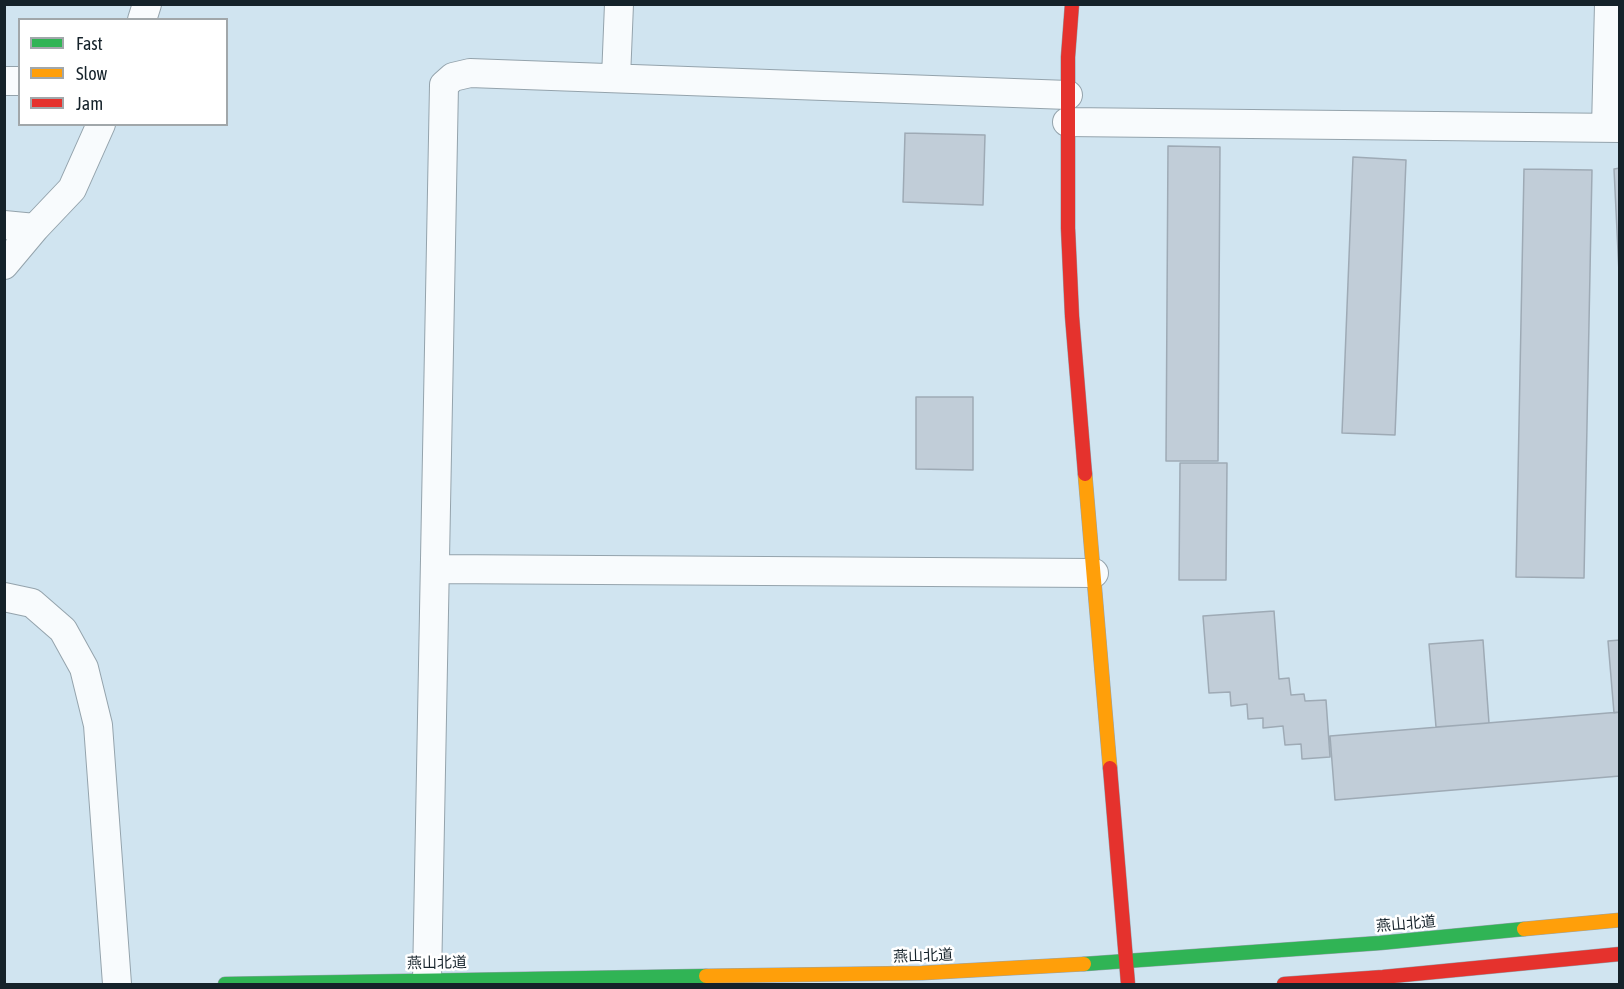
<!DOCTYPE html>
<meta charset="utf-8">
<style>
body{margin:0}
#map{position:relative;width:1624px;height:989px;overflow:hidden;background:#d0e4f0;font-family:"Asap Condensed",sans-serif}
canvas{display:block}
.frame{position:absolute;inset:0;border:6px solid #15222a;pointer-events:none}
.legend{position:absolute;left:18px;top:18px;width:210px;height:108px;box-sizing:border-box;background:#fff;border:2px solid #a1a7aa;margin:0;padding:8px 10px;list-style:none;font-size:18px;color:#15222a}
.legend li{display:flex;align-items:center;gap:12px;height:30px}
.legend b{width:30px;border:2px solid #a1a7aa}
</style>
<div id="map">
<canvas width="1624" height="989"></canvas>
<div class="frame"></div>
<ul class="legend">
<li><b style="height:8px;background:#30b455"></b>Fast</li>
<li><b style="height:8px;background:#ff9f0a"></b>Slow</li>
<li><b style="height:8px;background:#e5322d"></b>Jam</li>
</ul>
</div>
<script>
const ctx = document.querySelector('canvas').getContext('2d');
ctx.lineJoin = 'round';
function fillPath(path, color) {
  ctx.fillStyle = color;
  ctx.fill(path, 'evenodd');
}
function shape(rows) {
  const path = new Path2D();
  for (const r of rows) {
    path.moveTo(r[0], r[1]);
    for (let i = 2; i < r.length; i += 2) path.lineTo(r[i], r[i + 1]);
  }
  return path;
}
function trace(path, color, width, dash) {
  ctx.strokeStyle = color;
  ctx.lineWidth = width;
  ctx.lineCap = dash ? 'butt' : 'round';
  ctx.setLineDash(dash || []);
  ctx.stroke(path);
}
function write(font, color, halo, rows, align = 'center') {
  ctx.font = font + ' "Asap Condensed","Noto Sans SC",sans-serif';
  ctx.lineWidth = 5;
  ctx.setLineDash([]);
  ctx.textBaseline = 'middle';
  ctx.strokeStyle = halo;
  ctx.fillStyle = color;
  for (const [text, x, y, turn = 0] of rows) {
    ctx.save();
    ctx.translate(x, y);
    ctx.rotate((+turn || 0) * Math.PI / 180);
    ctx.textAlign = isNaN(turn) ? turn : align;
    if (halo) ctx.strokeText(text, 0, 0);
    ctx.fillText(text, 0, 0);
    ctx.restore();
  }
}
const building = shape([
 [905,133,985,135,983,205,903,202,905,133],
 [1168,146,1220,147,1218,461,1166,461,1168,146],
 [1353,157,1406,160,1395,435,1342,433,1353,157],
 [1620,168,1620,293,1614,169,1620,168],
 [1524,169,1592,170,1584,578,1516,577,1524,169],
 [916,397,973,397,973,470,916,469,916,397],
 [1180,463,1227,463,1226,580,1179,580,1180,463],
 [1274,611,1279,679,1289,678,1291,695,1304,694,1305,701,1326,700,1330,757,1302,759,1301,744,1285,745,1283,726,1263,728,1263,718,1248,719,1247,704,1231,706,1230,692,1209,693,1203,616,1274,611],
 [1483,640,1489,723,1436,727,1429,644,1483,640],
 [1620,640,1620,712,1614,713,1608,641,1620,640],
 [1620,712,1620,776,1335,800,1330,736,1620,712]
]);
const street = shape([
 [142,20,147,4],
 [616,78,619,4],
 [4,81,20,81],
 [1067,122,1620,128],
 [1606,128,1609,4],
 [4,225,35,228],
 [4,265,35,228,72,189,101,124],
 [435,569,1094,573],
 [4,597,32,603,63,630,84,668,98,725,117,984],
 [427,980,444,85,453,77,470,73,1068,95]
]);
const fast = shape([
 [1084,964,1380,943,1524,929],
 [225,984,706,976]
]);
const slow = shape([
 [1085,474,1110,768],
 [1524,929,1620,920],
 [706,976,922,973,1084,964]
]);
const jam = shape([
 [1072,4,1068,57,1068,228,1072,316,1085,474],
 [1110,768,1128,984],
 [1284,984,1383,977,1620,954]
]);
const streetNames = [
 ["燕山北道",1406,924,-5],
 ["燕山北道",923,956,-2],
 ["燕山北道",437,963,-1]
];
fillPath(building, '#c1cdd8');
trace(building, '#9eaab5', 1.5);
trace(street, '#94a3ac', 30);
trace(fast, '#94a3ac', 15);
trace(slow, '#94a3ac', 15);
trace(jam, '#94a3ac', 15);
trace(street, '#f8fbfd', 28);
trace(fast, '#30b455', 14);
trace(slow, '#ff9f0a', 14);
trace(jam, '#e5322d', 14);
write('15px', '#15222a', '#fff', streetNames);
</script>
